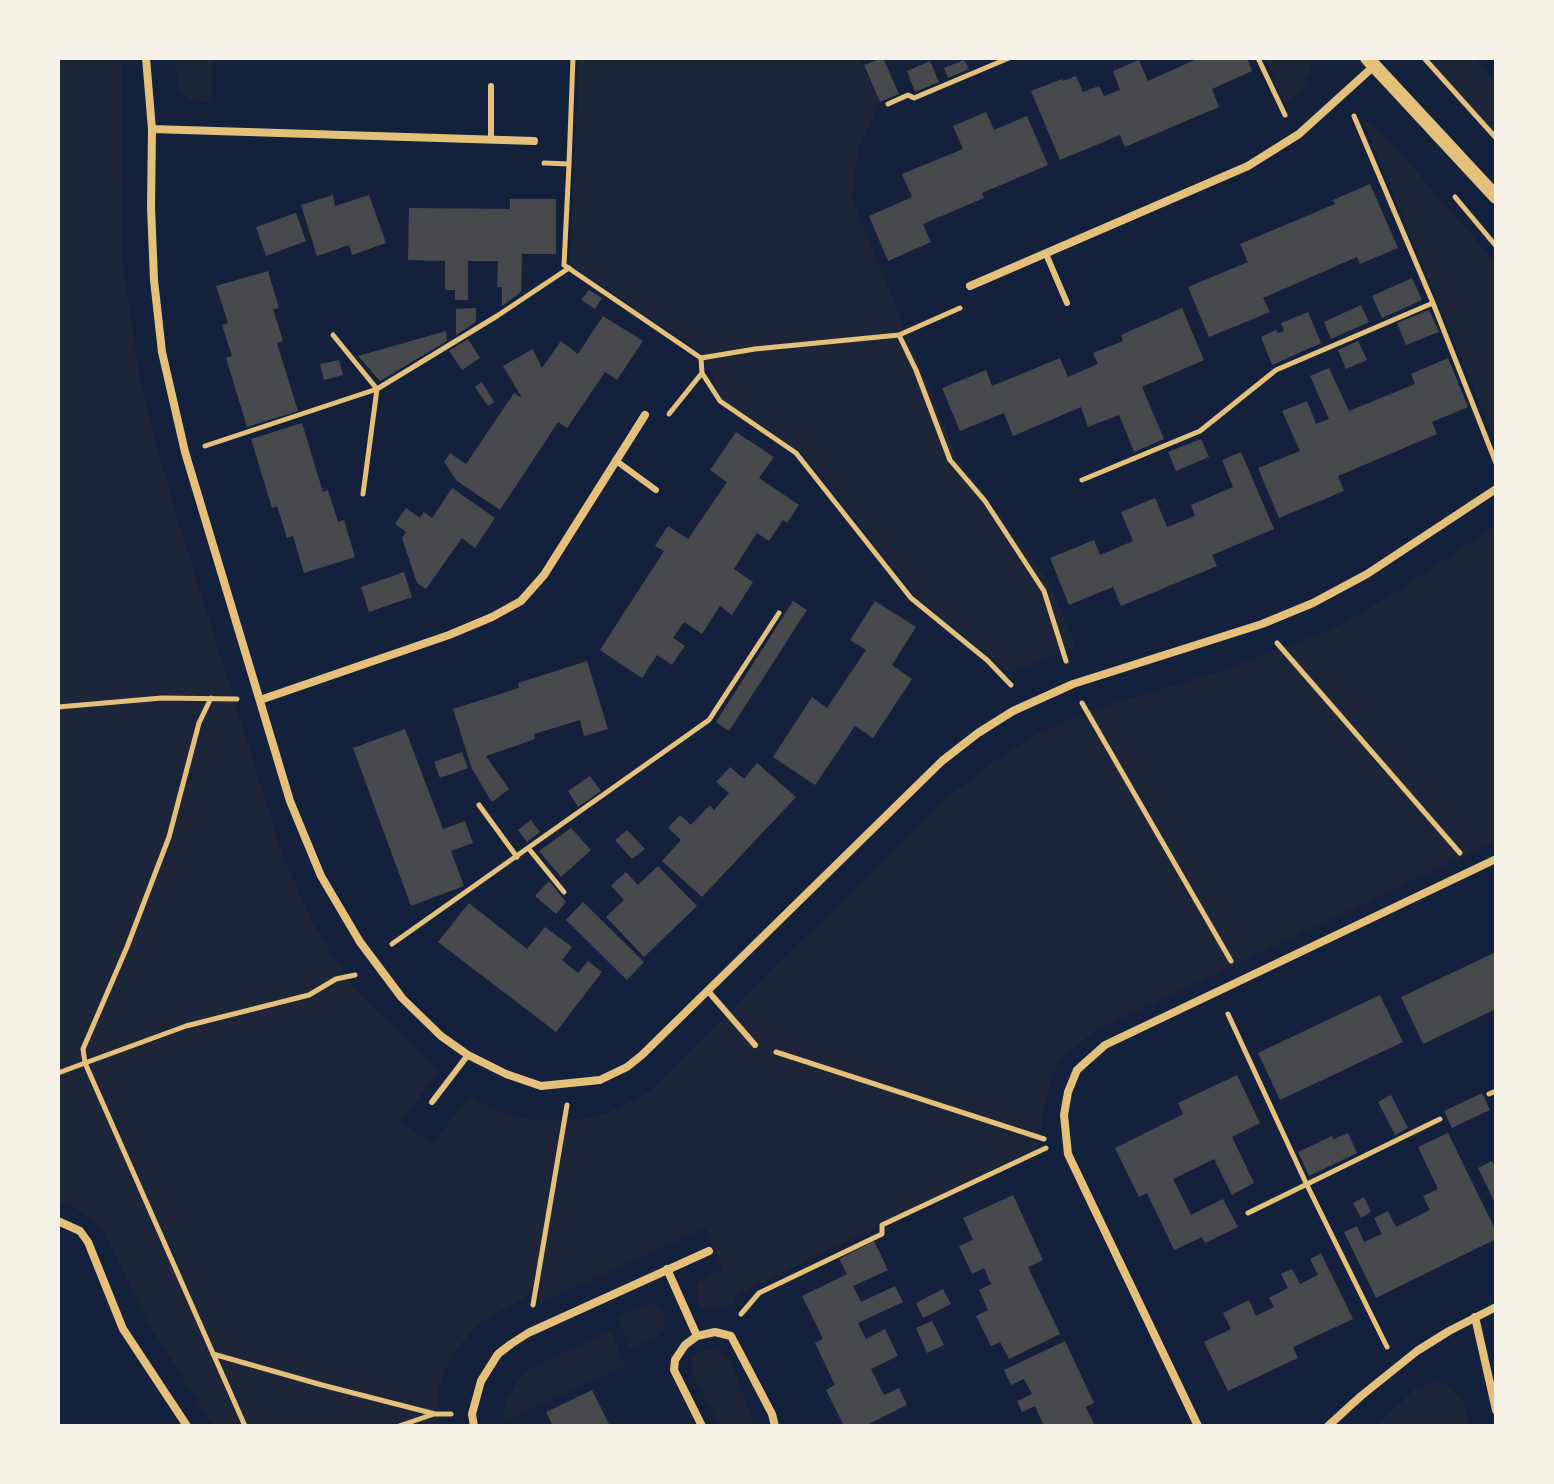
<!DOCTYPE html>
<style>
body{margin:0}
#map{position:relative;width:1554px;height:1484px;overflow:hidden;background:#14213d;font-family:"Titillium Web",sans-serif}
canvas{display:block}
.frame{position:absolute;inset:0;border:60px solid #f6f1e7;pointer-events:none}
</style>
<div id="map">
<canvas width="1554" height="1484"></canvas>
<div class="frame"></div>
</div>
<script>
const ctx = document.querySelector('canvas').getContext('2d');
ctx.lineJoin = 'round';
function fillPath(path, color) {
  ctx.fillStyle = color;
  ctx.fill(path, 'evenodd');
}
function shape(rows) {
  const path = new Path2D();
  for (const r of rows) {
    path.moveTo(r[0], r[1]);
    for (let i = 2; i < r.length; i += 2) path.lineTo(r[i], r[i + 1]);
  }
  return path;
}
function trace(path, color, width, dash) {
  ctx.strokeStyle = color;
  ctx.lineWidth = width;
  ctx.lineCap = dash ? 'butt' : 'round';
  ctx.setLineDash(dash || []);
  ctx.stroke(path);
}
const green = shape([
 [58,58,121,58,123,265,138,366,149,419,176,514,282,853,313,924,354,988,439,1071,401,1122,432,1144,471,1095,491,1108,512,1115,535,1120,559,1120,585,1119,607,1113,649,1092,939,804,998,758,1041,732,1089,711,1218,672,1331,630,1397,591,1496,525,1496,841,1095,1031,1063,1057,1051,1077,1036,1150,733,1297,735,1302,718,1309,709,1309,702,1307,698,1301,696,1287,699,1281,723,1269,705,1228,538,1304,539,1290,482,1321,455,1350,444,1371,438,1391,440,1426,213,1426,147,1321,103,1230,74,1207,58,1203],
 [175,58,213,58,211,102,191,101,178,89],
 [579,58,860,58,879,104,858,149,852,198,957,457,1049,583,1076,646,1010,673,917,598,803,454,722,399,700,352,570,264],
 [1265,58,1312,58,1311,73,1302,89,1285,105],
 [1428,58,1474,58,1496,83,1496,135],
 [1364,123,1371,124,1383,133,1496,263,1496,444],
 [648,1303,655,1304,660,1308,664,1315,665,1328,659,1336,630,1348,617,1317],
 [611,1331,625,1366,504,1421,505,1403,521,1376,534,1366],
 [715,1348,730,1359,755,1426,720,1426,691,1372,692,1360,698,1352],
 [1432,1382,1445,1384,1464,1401,1470,1426,1377,1426,1416,1388]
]);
const building = shape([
 [883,58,899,94,880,102,864,65],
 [1199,58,1247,58,1252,71,1212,89,1219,107,1125,147,1120,135,1060,160,1031,91,1062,79,1063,81,1076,76,1083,92,1099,86,1104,96,1120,90,1113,71,1139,60,1148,81],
 [964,60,969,69,948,78,944,68],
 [930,61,939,82,915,92,907,71],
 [986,112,994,130,1027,116,1048,165,982,193,984,198,923,224,931,242,888,261,869,216,912,197,902,174,963,149,953,126],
 [1370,184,1398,248,1360,264,1357,257,1263,298,1270,312,1209,337,1188,287,1248,262,1240,244,1335,204,1333,200],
 [333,195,335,206,369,195,386,243,352,255,349,245,317,256,301,205],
 [510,199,556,199,556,254,522,254,521,292,502,306,502,287,497,287,498,261,468,261,468,300,455,300,455,290,445,290,445,261,408,260,409,208,510,209],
 [296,213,306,241,266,256,256,227],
 [268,271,279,308,273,309,283,341,277,343,298,411,247,427,226,358,232,356,222,325,228,323,216,286],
 [1412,278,1422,300,1382,318,1372,296],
 [589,290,602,298,595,309,581,300],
 [1361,305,1369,322,1331,339,1324,322],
 [476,308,476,322,456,335,456,309],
 [1182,308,1204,360,1142,387,1164,439,1134,452,1119,415,1088,427,1081,407,1013,436,1004,413,960,431,942,388,986,370,992,386,1060,358,1068,377,1098,364,1093,353,1123,341,1121,335],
 [1429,310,1439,332,1406,345,1397,323],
 [1308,312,1321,343,1272,365,1261,337,1276,330,1278,333,1284,331,1281,323],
 [603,316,643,341,617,380,605,372,567,428,558,422,500,510,457,481,444,462,450,453,466,464,514,393,522,398,503,366,533,349,542,368,561,341,578,354],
 [446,331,447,341,380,381,358,356],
 [468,339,480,358,462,370,449,351],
 [1358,341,1367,360,1346,369,1338,350],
 [1448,358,1468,407,1432,422,1437,434,1338,476,1344,491,1279,518,1258,468,1300,451,1282,411,1307,401,1316,424,1329,419,1310,376,1329,368,1349,411,1415,384,1411,374],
 [339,360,343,375,324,380,320,364],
 [482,382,494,402,488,406,475,387],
 [302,423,323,492,328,490,338,522,344,520,355,557,304,573,293,536,287,538,277,506,272,508,251,439],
 [736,432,774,457,759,478,799,505,787,523,783,520,769,541,757,533,734,569,753,582,732,615,720,606,702,634,684,622,673,638,685,646,672,665,657,655,642,678,600,650,664,551,655,546,668,526,688,539,727,482,710,470],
 [1201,439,1209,457,1176,471,1168,452],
 [1241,452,1274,529,1212,555,1217,566,1121,606,1113,587,1069,605,1050,558,1094,540,1100,555,1133,541,1121,512,1155,498,1167,527,1195,516,1191,505,1233,487,1222,460],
 [452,488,495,518,475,548,462,538,426,589,417,583,402,538,406,532,395,524,406,508,420,518,424,512,432,518],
 [404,572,412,597,369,612,361,587],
 [793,601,807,610,729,731,716,722],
 [875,601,916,627,892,665,912,679,873,738,855,726,815,785,773,757,812,697,827,708,866,650,850,640],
 [587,661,608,729,584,736,580,720,534,734,535,739,486,756,509,789,492,802,472,769,453,709,519,688,518,683],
 [405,729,443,829,465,821,473,843,451,851,464,886,411,906,353,748],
 [462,752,468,768,440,778,434,762],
 [757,763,796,797,702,897,662,861,681,840,668,828,680,815,691,825,710,805,714,810,729,793,716,782,730,767,744,779],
 [590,776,601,791,578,807,568,791],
 [531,820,540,832,527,842,518,830],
 [571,828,591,850,561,877,539,851],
 [627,830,645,849,632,859,615,840],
 [658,866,697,906,644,957,606,917,624,900,611,886,618,879,626,872,638,885],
 [549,881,566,902,556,914,535,896],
 [583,902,644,962,627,980,566,920],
 [469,903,527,949,545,927,572,947,562,960,578,973,588,961,602,972,556,1032,438,942],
 [1496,952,1496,1009,1423,1044,1401,997],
 [1380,995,1403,1042,1280,1100,1258,1053],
 [1237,1075,1260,1123,1232,1137,1254,1183,1232,1195,1214,1159,1173,1179,1191,1215,1223,1199,1238,1227,1205,1243,1202,1237,1174,1250,1147,1193,1139,1197,1115,1148,1183,1114,1178,1103],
 [1482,1093,1490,1110,1452,1128,1444,1111],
 [1391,1095,1408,1128,1395,1135,1378,1102],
 [1348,1133,1357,1153,1309,1176,1298,1152,1332,1136,1334,1139],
 [1448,1133,1496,1231,1496,1239,1376,1298,1344,1232,1357,1226,1364,1242,1382,1234,1374,1218,1388,1211,1396,1227,1430,1210,1423,1196,1438,1189,1418,1147],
 [1492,1161,1496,1169,1496,1205,1478,1168],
 [1013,1195,1043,1260,1028,1267,1060,1334,1009,1359,1000,1342,991,1346,976,1316,988,1310,979,1290,991,1284,984,1268,972,1274,959,1246,973,1240,963,1218],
 [1364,1197,1371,1212,1361,1218,1353,1203],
 [874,1241,888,1270,853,1286,861,1302,895,1286,903,1302,858,1323,866,1339,885,1329,898,1356,871,1369,884,1395,899,1388,907,1405,865,1426,844,1426,826,1390,835,1385,815,1343,823,1339,802,1296,847,1274,839,1259],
 [1321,1253,1353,1319,1293,1347,1298,1358,1228,1391,1204,1342,1231,1329,1223,1313,1249,1300,1256,1316,1274,1307,1269,1298,1288,1288,1281,1274,1292,1269,1300,1284,1318,1275,1310,1259],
 [943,1289,951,1304,923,1318,916,1303],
 [932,1321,944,1345,927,1353,916,1328],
 [1065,1341,1094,1403,1086,1407,1095,1426,1044,1426,1035,1406,1022,1412,1017,1401,1032,1394,1024,1379,1011,1385,1004,1370],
 [592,1390,610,1426,553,1426,546,1412]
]);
const path = shape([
 [1258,58,1285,115],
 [1424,58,1496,138],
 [888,104,908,95,914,98,1009,58],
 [1354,116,1433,303,1496,463],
 [544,163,569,164,573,58],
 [569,164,564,265,701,358],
 [1455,197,1496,246],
 [333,335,377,389,363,494],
 [899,335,916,370,950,460,985,501,1044,591,1066,661],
 [702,373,720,401,796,453,911,598,987,660,1011,685],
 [669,414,702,373,701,358,755,349,899,335,960,308],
 [205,446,377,389,497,316,569,268],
 [1082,480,1200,431,1276,370,1433,303],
 [1277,643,1460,853],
 [211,698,199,723,169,837,127,947,83,1049,85,1063,186,1026,309,995,336,979,355,975],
 [1082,703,1231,961],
 [58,707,162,698,237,699],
 [479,805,517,857],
 [529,849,564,892],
 [392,944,709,720,779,613],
 [1228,1014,1306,1183,1387,1347],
 [776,1052,1044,1139],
 [58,1073,85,1063,245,1426],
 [1489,1094,1496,1091],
 [1248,1213,1440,1119],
 [533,1305,567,1105],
 [741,1314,759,1293,882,1234,882,1225,1046,1148],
 [213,1354,322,1385,435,1414,451,1414],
 [399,1426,434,1414]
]);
const service = shape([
 [491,139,491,86],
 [1046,254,1067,303],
 [615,460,656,490],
 [708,991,755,1045],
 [432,1102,468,1055]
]);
const minor = shape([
 [146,58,152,129,151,207,154,280,162,352,185,452,290,801,321,876,360,942,402,998,441,1036,468,1055,506,1074,541,1086,600,1080,627,1067,642,1055,942,761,978,733,1013,711,1073,684,1262,624,1313,603,1367,574,1496,489],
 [152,129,534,141],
 [970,286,1248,166,1299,134,1374,66],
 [260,700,449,635,492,617,521,601,544,575,645,415],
 [58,1221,80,1231,88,1242,123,1329,187,1426],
 [667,1269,697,1336],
 [1475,1317,1496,1410],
 [474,1426,472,1414,481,1381,498,1354,511,1344,528,1333,709,1251],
 [702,1426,674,1370,675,1360,685,1345,697,1336,715,1332,731,1336,772,1414,775,1426],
 [1198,1426,1068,1154,1064,1115,1068,1092,1077,1070,1105,1045,1496,859],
 [1328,1426,1361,1396,1417,1351,1449,1331,1496,1307]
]);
const tertiary = shape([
 [1367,58,1496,197]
]);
fillPath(green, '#1d2539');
fillPath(building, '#48494c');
trace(path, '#e5c07b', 5);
trace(service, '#e5c07b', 6);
trace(minor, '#e5c07b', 8);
trace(tertiary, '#e5c07b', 14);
</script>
